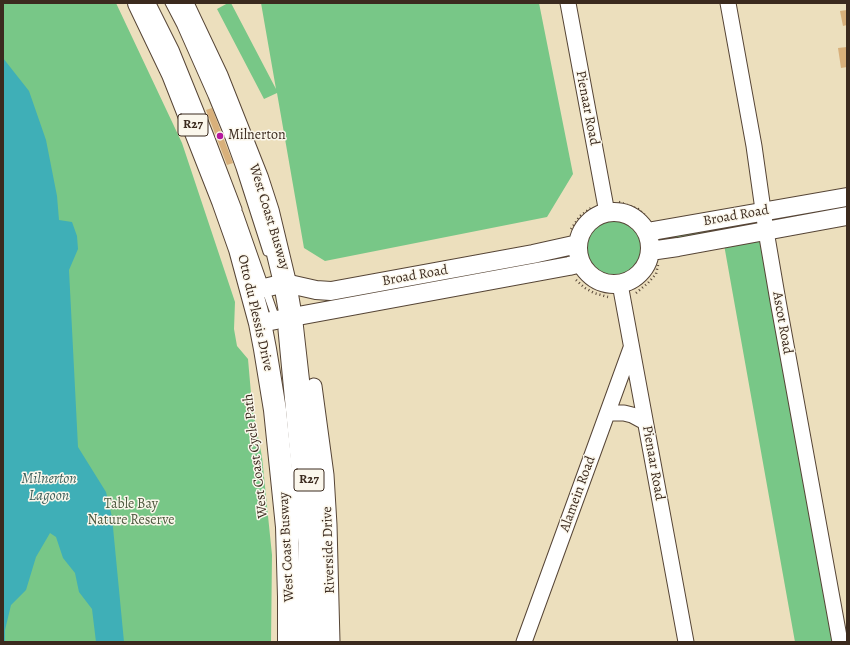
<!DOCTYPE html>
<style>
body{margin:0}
#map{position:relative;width:850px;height:645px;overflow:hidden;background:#ecdfbd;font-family:Alegreya,serif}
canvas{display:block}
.frame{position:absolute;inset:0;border:4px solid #3b2a1e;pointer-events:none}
</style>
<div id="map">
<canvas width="850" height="645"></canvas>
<div class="frame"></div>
</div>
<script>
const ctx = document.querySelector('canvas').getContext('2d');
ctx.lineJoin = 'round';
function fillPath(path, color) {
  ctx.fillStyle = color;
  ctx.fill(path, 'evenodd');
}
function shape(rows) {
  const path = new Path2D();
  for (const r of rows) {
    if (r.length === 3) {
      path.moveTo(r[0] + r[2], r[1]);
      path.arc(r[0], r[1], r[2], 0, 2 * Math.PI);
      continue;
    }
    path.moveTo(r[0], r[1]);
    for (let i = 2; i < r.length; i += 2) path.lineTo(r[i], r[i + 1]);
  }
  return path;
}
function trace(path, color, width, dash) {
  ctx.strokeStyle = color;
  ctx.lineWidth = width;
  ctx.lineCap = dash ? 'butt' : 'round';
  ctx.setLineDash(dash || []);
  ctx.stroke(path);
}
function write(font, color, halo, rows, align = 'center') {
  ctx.font = font + ' Alegreya,serif';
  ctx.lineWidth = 3;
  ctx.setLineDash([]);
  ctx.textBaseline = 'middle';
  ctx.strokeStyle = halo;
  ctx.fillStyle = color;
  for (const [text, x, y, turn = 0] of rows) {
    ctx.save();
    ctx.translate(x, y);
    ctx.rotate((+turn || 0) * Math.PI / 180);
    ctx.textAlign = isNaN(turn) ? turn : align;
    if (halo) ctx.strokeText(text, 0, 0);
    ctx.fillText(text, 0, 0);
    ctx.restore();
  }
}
const green = shape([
 [3,3,116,3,182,143,235,302,234,329,237,346,248,359,252,405,262,457,272,555,271,642,3,642],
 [228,3,231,3,276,89,261,3,539,3,573,174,547,217,325,261,304,248,277,93,264,99,217,9],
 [847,202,847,208,667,241,666,235],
 [614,248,27],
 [766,231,840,642,795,642,723,239]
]);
const water = shape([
 [3,58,29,91,46,140,57,196,59,220,72,222,77,236,78,249,69,270,78,447,106,492,112,517,124,642,96,642,92,609,79,592,75,573,63,558,56,537,50,533,36,557,26,590,11,605,5,630,5,642,3,642]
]);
const building = shape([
 [847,10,847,25,843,26,840,11],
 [847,47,847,67,841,68,838,48],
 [212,108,233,163,227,165,206,110]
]);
const path = shape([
 [619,202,638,209,646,216],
 [571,229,580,216,591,208],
 [576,280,585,288,594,293,608,297],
 [636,293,648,283,656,274,658,265]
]);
const service = shape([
 [152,3,175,49,209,133,238,209,238,219],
 [169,3,181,26,212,96,228,135,240,168,267,252],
 [239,213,276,319],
 [282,330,302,543,303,642]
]);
const minor = shape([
 [568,3,607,213],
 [728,3,754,146,766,231,778,301,840,642],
 [620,284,686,642],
 [314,386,326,475,329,525,332,642],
 [608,413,624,413,632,415,645,422],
 [524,642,631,348]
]);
const tertiary = shape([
 [614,248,36],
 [647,232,847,197],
 [650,251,678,247,847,216],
 [252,291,285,283,316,290,331,291,533,254,578,244],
 [260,323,569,266,581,263]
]);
const primary = shape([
 [139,3,173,74,223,201,240,249,260,323,265,349,275,410,287,527,289,597,289,642],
 [182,3,217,77,257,178,268,212,285,283,291,318,310,487,315,565,316,642]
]);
const markers = [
 [220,136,4,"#b5179e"]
];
const shields = [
 [193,125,30],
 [309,480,30]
];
const shieldNames = [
 ["R27",193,125],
 ["R27",309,480]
];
const streetNames = [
 ["Pienaar Road",587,108,79],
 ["Broad Road",736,216,-10],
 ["West Coast Busway",269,217,73],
 ["Broad Road",415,276,-10],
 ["Otto du Plessis Drive",255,313,77],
 ["Ascot Road",782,323,80],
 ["West Coast Cycle Path",256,456,-97],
 ["Pienaar Road",653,463,80],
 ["Alamein Road",578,494,-70],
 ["West Coast Busway",287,547,-93],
 ["Riverside Drive",329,550,-92]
];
const poiNames = [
 ["Milnerton",228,136]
];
const parkNames = [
 ["Table Bay",131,505],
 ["Nature Reserve",131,521]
];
const waterNames = [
 ["Milnerton",49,479],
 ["Lagoon",49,496]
];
fillPath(green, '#78c787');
fillPath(water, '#3fafb7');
fillPath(building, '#d8b07b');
trace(service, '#564536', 9);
trace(minor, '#564536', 17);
trace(tertiary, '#564536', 20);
trace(primary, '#564536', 24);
trace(path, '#564536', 2.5, [1, 3]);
trace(service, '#fff', 7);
trace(minor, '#fff', 15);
trace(tertiary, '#fff', 18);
trace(primary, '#fff', 22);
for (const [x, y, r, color] of markers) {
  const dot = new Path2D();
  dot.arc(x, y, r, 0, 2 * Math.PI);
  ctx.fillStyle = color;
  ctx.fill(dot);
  trace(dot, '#fbf7ec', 1.5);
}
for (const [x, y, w] of shields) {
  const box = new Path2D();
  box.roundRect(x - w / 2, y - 11, w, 22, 3);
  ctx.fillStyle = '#fbf7ec';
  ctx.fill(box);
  trace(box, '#3b2a1e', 1);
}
write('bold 13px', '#3b2a1e', null, shieldNames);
write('14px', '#3b2a1e', '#fbf7ec', streetNames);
write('14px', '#3b2a1e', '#fbf7ec', poiNames, 'left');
write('14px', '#4d593e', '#fbf7ec', parkNames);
write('italic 15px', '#3d5f5b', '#fbf7ec', waterNames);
</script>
